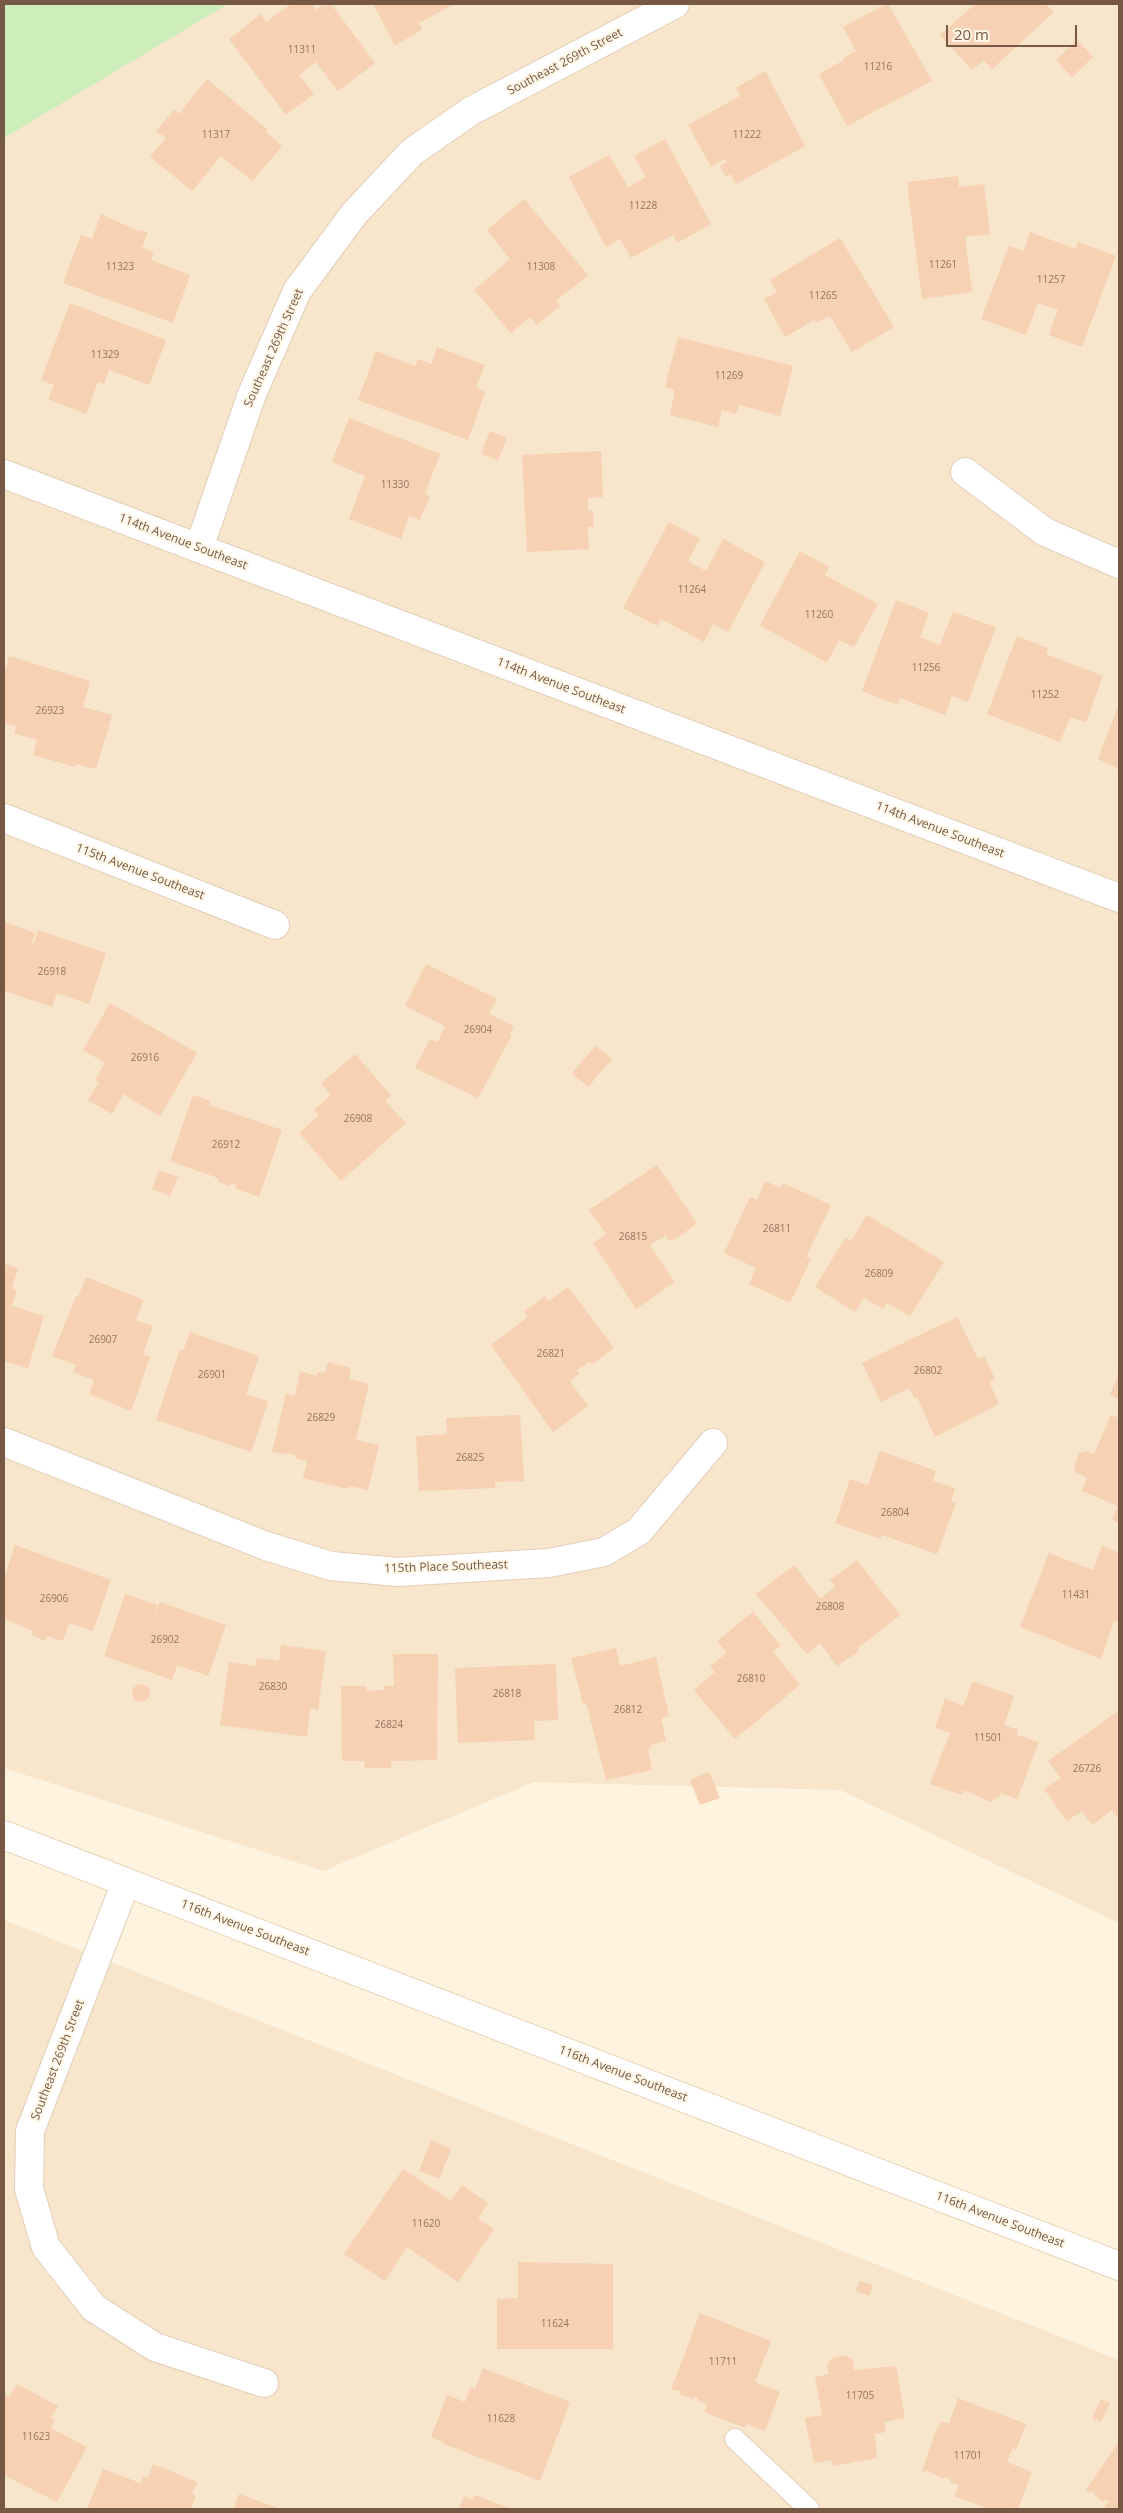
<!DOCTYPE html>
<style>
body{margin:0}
#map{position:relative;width:1123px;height:2513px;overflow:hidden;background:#fef3de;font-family:"Open Sans",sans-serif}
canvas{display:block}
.frame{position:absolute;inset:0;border:5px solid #765844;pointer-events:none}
.scale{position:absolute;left:946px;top:25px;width:131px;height:22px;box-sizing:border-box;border:2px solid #765844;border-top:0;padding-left:6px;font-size:15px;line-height:18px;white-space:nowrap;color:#765844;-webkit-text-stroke:4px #fff6e6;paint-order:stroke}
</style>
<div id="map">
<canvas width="1123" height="2513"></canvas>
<div class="frame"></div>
<div class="scale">20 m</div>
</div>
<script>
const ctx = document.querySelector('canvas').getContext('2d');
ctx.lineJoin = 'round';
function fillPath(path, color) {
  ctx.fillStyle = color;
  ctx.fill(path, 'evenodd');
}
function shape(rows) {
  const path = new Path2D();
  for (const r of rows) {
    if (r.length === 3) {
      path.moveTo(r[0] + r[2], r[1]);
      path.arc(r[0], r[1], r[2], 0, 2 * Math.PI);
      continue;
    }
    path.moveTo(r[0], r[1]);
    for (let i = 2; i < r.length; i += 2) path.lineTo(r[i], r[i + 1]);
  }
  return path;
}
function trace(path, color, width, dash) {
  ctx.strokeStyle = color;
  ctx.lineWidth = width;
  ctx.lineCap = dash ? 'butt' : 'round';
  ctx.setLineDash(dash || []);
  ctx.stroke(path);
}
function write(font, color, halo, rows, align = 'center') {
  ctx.font = font + ' "Open Sans",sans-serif';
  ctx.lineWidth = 4;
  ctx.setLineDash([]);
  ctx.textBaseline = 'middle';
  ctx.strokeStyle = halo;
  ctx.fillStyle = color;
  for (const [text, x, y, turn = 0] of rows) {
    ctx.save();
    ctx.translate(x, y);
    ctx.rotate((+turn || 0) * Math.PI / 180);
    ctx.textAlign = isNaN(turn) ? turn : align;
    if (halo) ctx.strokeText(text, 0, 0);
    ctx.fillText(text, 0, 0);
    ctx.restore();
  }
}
const residential = shape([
 [228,4,1119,4,1119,1923,840,1790,534,1782,323,1871,4,1768,4,138],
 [4,1920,1119,2360,1119,2509,4,2509]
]);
const green = shape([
 [4,4,228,4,4,138]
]);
const building = shape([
 [291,4,311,4,316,10,324,4,331,4,375,63,338,91,316,62,299,75,314,94,286,115,229,39,261,14,266,22],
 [373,4,454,4,419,23,422,30,395,45],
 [886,4,888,4,932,81,847,126,819,74,844,60,843,58,856,51,843,27],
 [975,4,1046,4,1054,12,992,69,984,60,972,70,940,35],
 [1077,40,1093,57,1072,77,1056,60],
 [765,71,805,146,736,184,731,174,726,177,720,166,727,162,725,159,711,167,688,125,740,96,736,88],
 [207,79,268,130,266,132,282,146,252,181,221,156,192,191,150,157,166,138,156,131,174,110,179,114],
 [665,139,711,224,677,243,673,235,631,258,620,239,606,247,569,177,609,155,628,187,646,177,634,156],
 [958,176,959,187,984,184,990,234,965,237,972,292,922,299,907,182],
 [524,199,588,275,556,301,560,306,537,325,530,317,511,333,474,290,510,259,487,230],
 [101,214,136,230,148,232,142,247,154,252,151,260,190,275,173,323,63,283,81,235,92,239],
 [1030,232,1076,249,1078,242,1116,256,1082,347,1049,335,1058,310,1038,303,1026,335,981,319,1009,246,1024,251],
 [840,238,894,327,852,352,830,316,816,323,814,320,785,337,764,299,777,292,770,280],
 [70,303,166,340,149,385,109,370,104,384,98,382,86,414,48,399,54,385,41,380],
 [678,337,793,366,780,416,739,405,736,414,722,410,718,427,670,415,675,390,665,387],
 [437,347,485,365,476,387,485,392,468,440,358,400,376,351,415,366,418,359,432,364],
 [349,418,440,454,425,494,430,496,420,520,409,516,401,539,349,519,365,476,332,462],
 [490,431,507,438,498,460,481,454],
 [601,451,603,497,588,498,588,511,593,510,594,527,588,527,589,549,527,552,522,455],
 [669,522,700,539,688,561,706,571,723,539,765,562,728,632,713,624,704,642,661,619,657,626,623,608],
 [800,551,829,567,825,575,878,604,854,647,839,640,827,663,760,625],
 [896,600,929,613,920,637,940,645,953,612,996,627,968,702,952,696,945,715,900,698,898,705,862,691],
 [1017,636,1048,648,1046,654,1103,676,1086,722,1070,717,1060,742,987,714],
 [9,656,90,681,83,707,112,715,96,769,76,764,75,767,33,755,37,740,14,733,16,726,4,723,4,676],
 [1119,704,1119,769,1098,759],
 [4,922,35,933,32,942,34,943,38,930,106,953,89,1004,57,993,52,1007,4,991],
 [426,964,497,999,489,1014,514,1026,510,1034,512,1035,478,1098,415,1068,430,1039,438,1042,445,1026,405,1006],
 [110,1003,197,1053,160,1116,123,1094,112,1114,88,1100,99,1082,95,1080,105,1063,83,1050],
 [596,1046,612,1059,588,1087,572,1073],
 [355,1054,391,1095,385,1101,406,1123,341,1181,299,1133,319,1115,314,1110,331,1095,321,1083],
 [193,1095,211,1101,209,1105,282,1130,259,1197,235,1188,236,1185,231,1183,230,1186,218,1182,218,1178,170,1161],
 [657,1165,697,1223,676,1239,669,1241,665,1236,650,1245,675,1282,636,1309,593,1243,606,1234,589,1210],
 [159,1170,178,1177,170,1196,152,1189],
 [765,1181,781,1188,783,1183,831,1205,806,1257,811,1259,790,1303,749,1284,756,1268,724,1253,750,1197,757,1200],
 [867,1215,944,1262,910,1316,887,1303,883,1309,864,1298,855,1312,815,1287,845,1238,851,1241],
 [4,1264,18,1268,12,1288,17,1291,12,1306,44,1316,28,1368,4,1361],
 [86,1277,144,1300,136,1320,153,1326,143,1354,150,1357,131,1411,89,1394,94,1380,73,1372,76,1365,52,1356,76,1296,78,1297],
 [568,1287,614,1348,592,1364,590,1361,576,1371,579,1374,570,1381,588,1406,553,1432,491,1345,528,1317,524,1311,545,1296,549,1301],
 [957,1317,978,1359,984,1356,995,1379,989,1382,999,1404,935,1437,917,1397,915,1399,909,1388,881,1402,862,1363],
 [190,1332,259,1356,246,1394,268,1401,251,1452,156,1420,180,1349,183,1351],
 [328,1362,351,1368,349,1379,369,1384,356,1440,379,1445,368,1490,349,1486,348,1489,303,1478,307,1461,295,1458,295,1455,272,1452,286,1394,295,1396,300,1371,317,1376,317,1372,325,1373],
 [1119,1373,1119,1399,1110,1395],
 [520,1415,524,1481,495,1482,495,1488,419,1491,416,1436,447,1434,446,1418],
 [1111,1415,1119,1418,1119,1523,1112,1520,1118,1506,1082,1491,1087,1478,1077,1473,1074,1468,1079,1453,1086,1451,1094,1454],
 [880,1451,936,1471,933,1481,955,1488,951,1501,956,1503,937,1554,882,1535,880,1539,835,1523,850,1479,868,1485],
 [15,1545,111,1580,93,1631,69,1623,63,1641,47,1636,45,1641,32,1635,33,1631,4,1619,4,1579],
 [1102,1546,1119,1553,1119,1622,1114,1620,1101,1659,1020,1627,1049,1553,1093,1570],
 [857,1560,900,1615,857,1649,859,1651,837,1666,820,1643,807,1654,756,1594,794,1565,820,1599,835,1587,830,1580],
 [125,1594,157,1605,155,1614,160,1602,226,1625,208,1676,177,1665,172,1680,104,1656],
 [753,1612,781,1646,773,1652,800,1685,735,1739,694,1690,715,1672,710,1666,727,1653,717,1641],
 [281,1645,326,1651,318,1710,310,1708,307,1737,220,1725,229,1662,255,1666,257,1658,279,1661],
 [616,1648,620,1666,656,1657,669,1716,661,1718,666,1741,650,1745,651,1749,648,1749,652,1770,606,1780,586,1703,583,1704,571,1658],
 [393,1654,438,1654,437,1760,391,1761,391,1768,365,1768,364,1761,342,1761,341,1686,366,1686,367,1691,384,1690,384,1686,394,1686],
 [556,1664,558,1720,534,1721,535,1740,458,1743,455,1668],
 [973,1681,1014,1696,1004,1725,1018,1730,1017,1735,1039,1742,1017,1799,1001,1793,999,1797,991,1802,964,1790,962,1795,930,1784,950,1733,935,1728,945,1698,963,1706],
 [141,1693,9],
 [1117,1712,1119,1715,1119,1820,1112,1810,1092,1825,1082,1811,1067,1821,1044,1789,1061,1778,1048,1761],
 [709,1772,720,1798,700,1805,690,1780],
 [431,2140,451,2149,439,2179,419,2171],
 [403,2169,451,2201,462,2185,488,2203,478,2219,494,2229,458,2282,407,2247,385,2281,344,2254],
 [518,2262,613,2264,613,2349,497,2349,497,2299,518,2298],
 [860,2281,873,2285,869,2296,856,2291],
 [700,2313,771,2341,755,2382,780,2392,765,2431,747,2424,745,2428,704,2412,707,2404,698,2401,699,2398,694,2396,693,2399,680,2394,681,2391,671,2390],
 [846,2355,853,2360,854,2370,896,2366,905,2418,884,2422,886,2432,875,2434,877,2458,833,2466,832,2460,814,2463,805,2418,822,2415,815,2377,829,2374,827,2365,832,2358],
 [483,2368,570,2402,540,2481,442,2443,443,2442,431,2437,447,2395,465,2402,470,2387,475,2389],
 [17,2384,58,2406,51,2418,55,2420,51,2428,87,2447,57,2502,4,2475,4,2397,5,2394,9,2397],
 [958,2398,1026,2424,1016,2450,1013,2448,1007,2462,1032,2472,1018,2509,997,2507,996,2509,989,2509,954,2496,959,2485,950,2482,951,2480,944,2477,943,2479,926,2470,925,2472,922,2471,936,2431,941,2421,949,2424],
 [1101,2399,1110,2403,1101,2422,1092,2418],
 [1119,2441,1119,2509,1103,2509,1109,2501,1106,2500,1104,2502,1093,2494,1095,2493,1092,2491,1091,2493,1086,2490],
 [153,2464,197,2482,192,2494,196,2496,191,2509,87,2509,103,2469,140,2483,143,2476,148,2478],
 [239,2494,281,2509,234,2509],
 [475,2495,512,2509,459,2509,464,2496,473,2500]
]);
const service = shape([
 [735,2439,809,2509]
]);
const minor = shape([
 [965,472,1045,532,1119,564],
 [199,548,252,394,297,291,354,214,412,152,471,111,675,4],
 [4,818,275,925],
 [4,1442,266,1546,331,1566,398,1572,549,1563,604,1552,639,1531,713,1443],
 [126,1882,30,2131,29,2189,46,2247,94,2308,155,2347,264,2383]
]);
const tertiary = shape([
 [4,474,1119,898]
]);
const secondary = shape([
 [4,1835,1119,2266]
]);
const numberNames = [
 ["11311",302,50],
 ["11216",878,67],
 ["11317",216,135],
 ["11222",747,135],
 ["11228",643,206],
 ["11261",943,265],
 ["11323",120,267],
 ["11308",541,267],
 ["11257",1051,280],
 ["11265",823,296],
 ["11329",105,355],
 ["11269",729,376],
 ["11330",395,485],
 ["11264",692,590],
 ["11260",819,615],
 ["11256",926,668],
 ["11252",1045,695],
 ["26923",50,711],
 ["26918",52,972],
 ["26904",478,1030],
 ["26916",145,1058],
 ["26908",358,1119],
 ["26912",226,1145],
 ["26811",777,1229],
 ["26815",633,1237],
 ["26809",879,1274],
 ["26907",103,1340],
 ["26821",551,1354],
 ["26802",928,1371],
 ["26901",212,1375],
 ["26829",321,1418],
 ["26825",470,1458],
 ["26804",895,1513],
 ["11431",1076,1595],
 ["26906",54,1599],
 ["26808",830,1607],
 ["26902",165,1640],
 ["26810",751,1679],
 ["26830",273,1687],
 ["26818",507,1694],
 ["26812",628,1710],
 ["26824",389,1725],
 ["11501",988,1738],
 ["26726",1087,1769],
 ["11620",426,2224],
 ["11624",555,2324],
 ["11711",723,2362],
 ["11705",860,2396],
 ["11628",501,2419],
 ["11623",36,2437],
 ["11701",968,2456]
];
const streetNames = [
 ["Southeast 269th Street",565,62,-28],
 ["Southeast 269th Street",274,348,-66],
 ["114th Avenue Southeast",183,542,21],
 ["114th Avenue Southeast",561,686,21],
 ["114th Avenue Southeast",940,830,21],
 ["115th Avenue Southeast",140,872,21],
 ["115th Place Southeast",446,1567,-2],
 ["116th Avenue Southeast",245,1928,21],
 ["Southeast 269th Street",58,2060,-69],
 ["116th Avenue Southeast",623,2074,21],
 ["116th Avenue Southeast",1000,2220,21]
];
fillPath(residential, '#f7e5cc');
fillPath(green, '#cdedbb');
fillPath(building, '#f6d1b3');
trace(service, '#e3cfb9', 22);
trace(minor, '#e3cfb9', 30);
trace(tertiary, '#e3cfb9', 30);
trace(secondary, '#ebd2b9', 30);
trace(service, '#fff', 20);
trace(minor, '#fff', 28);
trace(tertiary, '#fff', 28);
trace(secondary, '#fff', 28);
write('10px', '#967660', null, numberNames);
write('12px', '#765844', '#fff6e6', streetNames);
</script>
